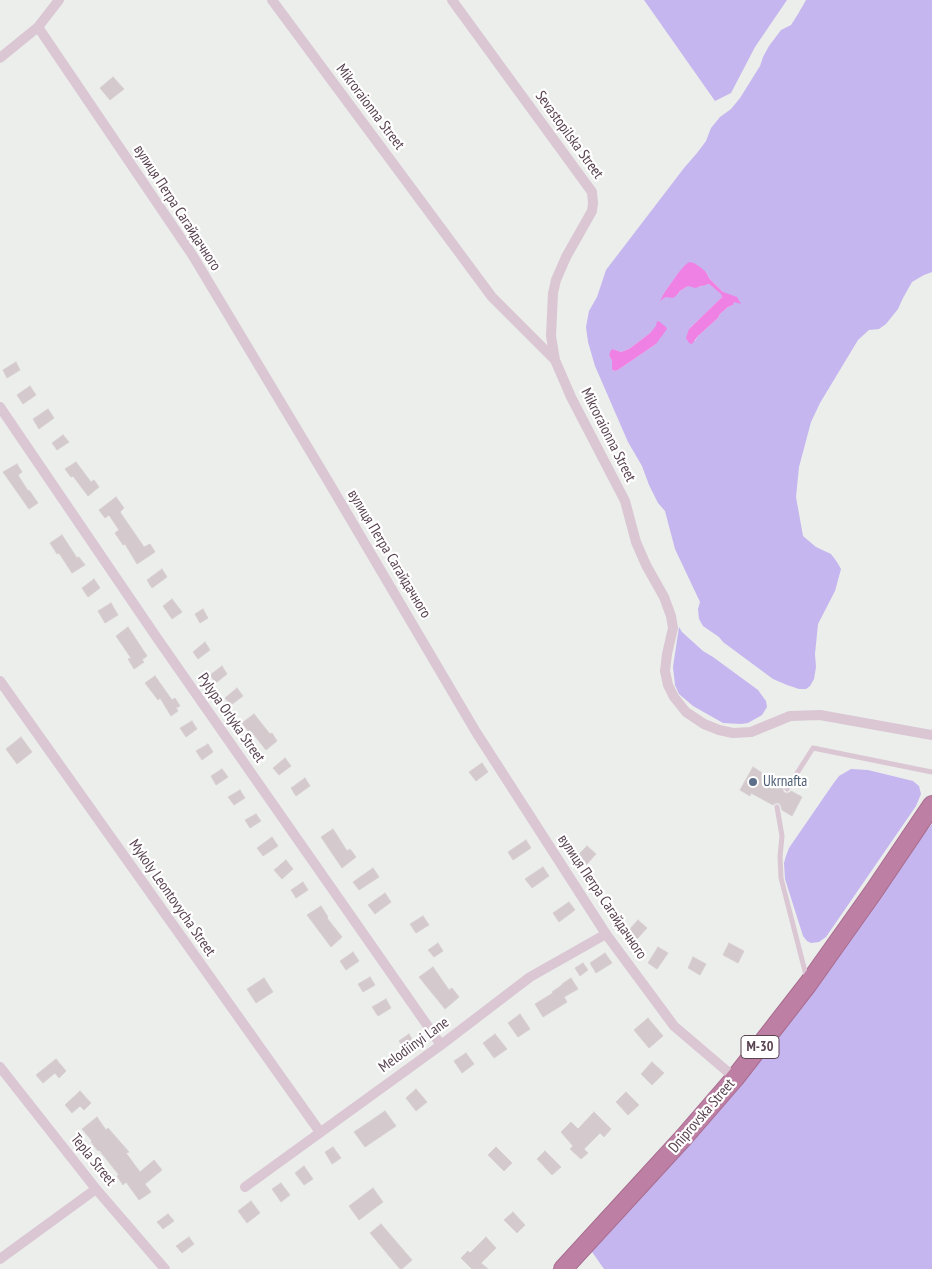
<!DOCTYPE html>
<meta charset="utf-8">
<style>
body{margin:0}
canvas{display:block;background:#ebeeeb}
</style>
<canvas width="932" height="1269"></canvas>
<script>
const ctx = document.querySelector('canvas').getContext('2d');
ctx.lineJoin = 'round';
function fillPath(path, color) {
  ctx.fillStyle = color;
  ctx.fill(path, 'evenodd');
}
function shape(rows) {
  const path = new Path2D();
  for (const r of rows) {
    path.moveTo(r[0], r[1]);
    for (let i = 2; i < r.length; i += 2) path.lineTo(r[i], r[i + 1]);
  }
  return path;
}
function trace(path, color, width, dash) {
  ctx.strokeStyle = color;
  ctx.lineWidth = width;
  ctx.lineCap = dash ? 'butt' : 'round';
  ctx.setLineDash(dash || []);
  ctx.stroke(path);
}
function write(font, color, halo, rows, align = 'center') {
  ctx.font = font + ' "PT Sans Narrow",sans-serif';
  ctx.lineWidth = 4.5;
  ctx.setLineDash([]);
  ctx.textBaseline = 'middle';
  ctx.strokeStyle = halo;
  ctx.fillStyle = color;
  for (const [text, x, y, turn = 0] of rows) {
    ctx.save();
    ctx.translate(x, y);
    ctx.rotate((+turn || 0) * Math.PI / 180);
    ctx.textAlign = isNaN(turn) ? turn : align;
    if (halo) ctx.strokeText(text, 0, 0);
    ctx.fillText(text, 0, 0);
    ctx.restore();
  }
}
const green = shape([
 [644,0,787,0,755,47,731,93,715,101],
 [806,0,932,0,932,272,924,275,912,282,903,298,898,309,886,324,879,329,869,330,858,340,820,403,811,422,799,467,796,497,803,536,816,547,831,554,837,562,841,569,835,591,818,624,815,654,816,667,814,679,810,686,806,689,799,689,787,685,773,679,723,642,719,637,703,626,699,619,698,609,700,602,675,549,665,511,658,503,649,485,642,466,628,442,595,366,588,342,586,327,589,311,597,297,606,270,684,168,697,153,706,141,711,128,720,117,731,109,740,98,760,66,763,57,769,46,781,30,791,25,798,14],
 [684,266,706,272,709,278,723,292,733,305,728,307,720,314,718,318,698,336,695,341,689,329,718,301,722,297,722,294,709,284,704,285,700,287,688,286,680,291,677,295,666,297,661,300,664,293],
 [657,326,656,344,618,370,615,371,612,370,612,361,609,355,613,349,621,352,629,349,650,333],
 [679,627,682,632,703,651,713,657,758,690,766,701,767,707,762,715,748,723,741,724,723,723,693,706,679,694,675,685,673,667],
 [851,769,868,770,913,781,919,786,921,794,916,806,826,937,819,942,811,943,807,941,803,936,785,879,784,863,786,856,789,848,833,784,839,776],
 [932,824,932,1269,604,1269,590,1249]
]);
const water = shape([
 [689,262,694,263,700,267,706,272,709,278,723,292,737,297,741,304,734,302,733,305,728,307,720,314,718,318,698,336,692,344,689,343,686,338,689,329,722,297,721,294,709,284,695,288,688,286,680,291,677,295,673,298,666,297,660,301,664,293,679,272,684,266],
 [657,321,660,322,666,327,667,329,656,344,618,370,615,371,612,370,612,361,609,355,611,350,613,349,621,352,629,349,650,333,656,326]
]);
const building = shape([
 [113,77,124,89,110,100,100,88,113,77],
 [16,362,20,370,7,378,3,370,16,362],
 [30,386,36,395,23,404,17,395,30,386],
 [48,409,54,418,39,429,33,419,48,409],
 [63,435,69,442,57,450,52,443,63,435],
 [76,462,91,482,94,480,99,487,88,496,73,476,71,477,65,469,76,462],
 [17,464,22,472,18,475,28,491,29,490,38,503,29,509,3,472,17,464],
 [116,497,124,508,120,512,144,547,150,544,155,552,137,564,125,544,123,545,115,533,119,530,109,515,105,518,99,510,116,497],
 [62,535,77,558,79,557,85,565,72,573,59,553,57,554,50,543,62,535],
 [162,569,167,577,152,588,147,580,162,569],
 [94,579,100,588,88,597,82,588,94,579],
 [172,599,182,612,172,619,163,606,172,599],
 [111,603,118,615,105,623,98,611,111,603],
 [203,609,208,618,200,623,195,614,203,609],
 [128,627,147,656,142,660,144,662,134,669,128,659,131,658,116,636,128,627],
 [205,642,210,650,198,659,193,652,205,642],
 [222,666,227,674,216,683,210,675,222,666],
 [155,676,172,700,175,698,180,706,176,708,178,711,171,716,160,698,158,700,145,683,155,676],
 [237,688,243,696,231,705,225,698,237,688],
 [254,714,270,734,272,733,277,741,266,750,250,730,248,731,242,723,254,714],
 [192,721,197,729,186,737,180,728,192,721],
 [21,737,32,752,17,764,6,749,21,737],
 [208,744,213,752,202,760,196,751,208,744],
 [285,758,291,766,279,775,273,768,285,758],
 [482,763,488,772,476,781,469,772,482,763],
 [753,767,762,773,761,774,783,787,783,791,785,793,789,793,791,791,802,797,792,816,782,810,781,806,779,803,776,803,773,805,751,793,750,796,740,790,753,767],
 [222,769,228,777,216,785,211,776,222,769],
 [305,778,310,786,296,796,291,788,305,778],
 [240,790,245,798,234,805,228,797,240,790],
 [256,814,261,821,250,828,245,820,256,814],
 [333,829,347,851,350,849,356,857,342,868,321,837,333,829],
 [272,837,278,846,263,856,257,848,272,837],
 [526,840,531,848,513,860,508,852,526,840],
 [587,846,596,854,586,865,576,857,587,846],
 [286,860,293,869,282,879,274,870,286,860],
 [543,867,549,876,532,888,525,879,543,867],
 [373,868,379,877,359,890,353,882,373,868],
 [303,882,308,890,296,898,291,890,303,882],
 [385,893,391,902,375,914,368,905,385,893],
 [569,902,575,910,559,922,553,913,569,902],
 [321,906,328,917,327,918,342,937,331,947,307,915,321,906],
 [423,916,429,925,416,933,410,924,423,916],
 [638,920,647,928,637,939,628,931,638,920],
 [438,943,443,951,434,957,428,950,438,943],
 [729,943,744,951,738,963,723,955,729,943],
 [658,947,668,953,657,969,648,963,658,947],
 [353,952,359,961,346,970,340,961,353,952],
 [605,953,612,963,596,973,590,963,605,953],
 [693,957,706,964,700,975,688,968,693,957],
 [583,963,588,970,580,976,575,968,583,963],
 [433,967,449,990,452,988,459,997,445,1009,419,977,433,967],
 [370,977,375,985,363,992,358,984,370,977],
 [264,978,273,992,256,1003,247,989,264,978],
 [571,978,578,989,564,997,567,1002,543,1017,535,1004,553,993,552,992,562,985,562,984,571,978],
 [386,999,391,1008,378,1016,372,1007,386,999],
 [520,1014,530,1029,518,1037,508,1023,520,1014],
 [648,1018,663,1036,649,1048,634,1030,648,1018],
 [409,1034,413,1042,404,1048,399,1041,409,1034],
 [495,1034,507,1049,494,1058,483,1043,495,1034],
 [466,1053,474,1064,462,1073,454,1061,466,1053],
 [56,1059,66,1071,59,1078,55,1073,43,1083,36,1075,56,1059],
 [652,1062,664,1073,652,1085,641,1074,652,1062],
 [416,1089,427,1102,416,1111,406,1098,416,1089],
 [80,1091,91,1103,84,1110,80,1106,72,1113,65,1105,80,1091],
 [626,1092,639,1105,628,1115,616,1102,626,1092],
 [385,1111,396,1126,365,1147,354,1132,385,1111],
 [594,1112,611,1129,604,1137,600,1133,584,1149,588,1153,581,1159,570,1149,573,1146,561,1132,571,1122,578,1129,594,1112],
 [97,1117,106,1130,108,1128,129,1152,126,1153,140,1172,154,1160,162,1170,145,1184,151,1192,139,1200,126,1182,123,1185,117,1176,119,1175,99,1150,98,1151,91,1142,92,1141,82,1129,97,1117],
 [333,1147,341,1158,332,1164,325,1152,333,1147],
 [496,1147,512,1163,504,1171,488,1155,496,1147],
 [545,1151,561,1167,552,1175,537,1159,545,1151],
 [304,1166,313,1179,304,1185,295,1173,304,1166],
 [281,1183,290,1195,281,1202,272,1189,281,1183],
 [373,1188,383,1202,359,1220,349,1206,373,1188],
 [251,1201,260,1213,247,1223,238,1211,251,1201],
 [513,1212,525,1225,517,1233,504,1220,513,1212],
 [168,1214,174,1221,163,1229,157,1222,168,1214],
 [381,1224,412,1260,402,1269,400,1269,370,1233,381,1224],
 [189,1237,194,1244,182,1253,176,1246,189,1237],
 [486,1237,496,1248,481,1263,488,1269,472,1269,461,1258,468,1251,470,1253,486,1237]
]);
const lane = shape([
 [787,789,813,748,932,772],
 [777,807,782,836,780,857,781,878,807,979]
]);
const street = shape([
 [272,0,492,297,555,360,571,397,625,501,636,542,646,565,664,597,671,616,673,628,667,654,665,671,668,685,674,697,686,712,704,724,719,730,733,733,751,732,790,716,820,715,932,735],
 [452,0,592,192,593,203,592,211,566,257,556,280,553,293,551,336,555,360],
 [38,27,193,256,328,481,476,732,606,934,674,1026,735,1078],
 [0,58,38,27,59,0],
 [0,407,157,638,441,1045],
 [0,681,320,1132],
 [0,1067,96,1189,165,1269],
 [245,1187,441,1045,530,977,606,934],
 [0,1259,96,1189]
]);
const highway = shape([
 [563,1269,684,1137,735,1078,808,984,874,891,932,805]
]);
const markers = [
 [753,782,5,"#5c6f8a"]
];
const shields = [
 [760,1047,38]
];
const shieldNames = [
 ["М-30",760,1047]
];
const streetNames = [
 ["Mikroraionna Street",370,107,53],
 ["Sevastopilska Street",569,135,54],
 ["вулиця Петра Сагайдачного",177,208,57],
 ["Mikroraionna Street",608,435,63],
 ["вулиця Петра Сагайдачного",389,554,59],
 ["Pylypa Orlyka Street",231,718,55],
 ["вулиця Петра Сагайдачного",602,897,56],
 ["Mykoly Leontovycha Street",172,898,55],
 ["Melodiinyi Lane",414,1045,-36],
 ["Dniprovska Street",702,1116,-49],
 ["Tepla Street",93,1160,51]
];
const serviceNames = [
 ["Ukrnafta",763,782]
];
fillPath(green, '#c6b6ef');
fillPath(water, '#ee81e3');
fillPath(building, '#d4cace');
trace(building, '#d8cfd2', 1);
trace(highway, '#a96c8f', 20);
trace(lane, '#dac7d3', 5);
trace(street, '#dac7d3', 10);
trace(highway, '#bd80a4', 18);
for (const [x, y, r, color] of markers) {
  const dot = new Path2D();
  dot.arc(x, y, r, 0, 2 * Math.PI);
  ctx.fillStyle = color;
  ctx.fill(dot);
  trace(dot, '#fff', 2);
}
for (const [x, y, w] of shields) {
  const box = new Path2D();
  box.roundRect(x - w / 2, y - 11.5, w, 23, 4);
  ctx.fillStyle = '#fff';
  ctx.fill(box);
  trace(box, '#594351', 1);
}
write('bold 14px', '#594351', null, shieldNames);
write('15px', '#594351', '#fff', streetNames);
write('15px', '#4e5e75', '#fff', serviceNames, 'left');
</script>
